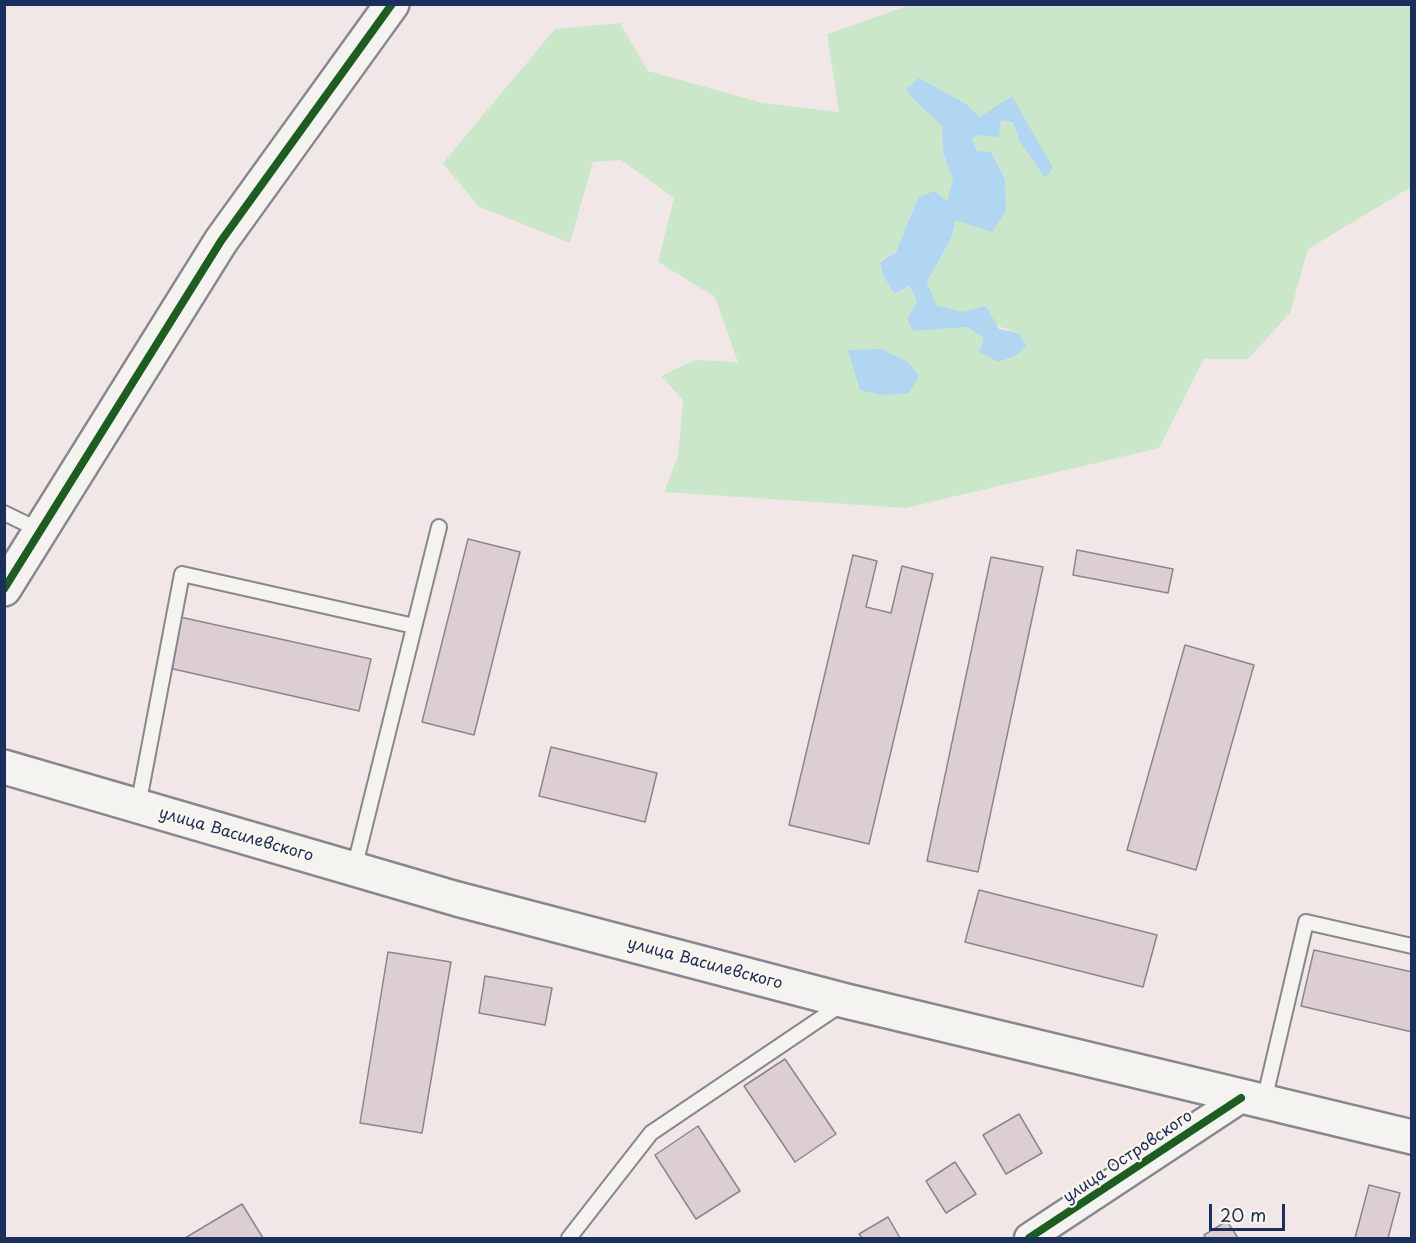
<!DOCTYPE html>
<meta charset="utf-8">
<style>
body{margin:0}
#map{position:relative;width:1416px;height:1243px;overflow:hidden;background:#f2e7e7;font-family:"Playpen Sans",sans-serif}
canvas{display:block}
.frame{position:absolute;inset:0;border:6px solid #1b2f5e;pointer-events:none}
.scale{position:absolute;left:1209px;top:1204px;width:76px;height:27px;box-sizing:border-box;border:3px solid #1b2f5e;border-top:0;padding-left:8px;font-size:18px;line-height:21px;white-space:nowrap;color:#1b2f5e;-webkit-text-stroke:4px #fbf7ec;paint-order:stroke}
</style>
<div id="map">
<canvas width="1416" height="1243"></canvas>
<div class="frame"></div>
<div class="scale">20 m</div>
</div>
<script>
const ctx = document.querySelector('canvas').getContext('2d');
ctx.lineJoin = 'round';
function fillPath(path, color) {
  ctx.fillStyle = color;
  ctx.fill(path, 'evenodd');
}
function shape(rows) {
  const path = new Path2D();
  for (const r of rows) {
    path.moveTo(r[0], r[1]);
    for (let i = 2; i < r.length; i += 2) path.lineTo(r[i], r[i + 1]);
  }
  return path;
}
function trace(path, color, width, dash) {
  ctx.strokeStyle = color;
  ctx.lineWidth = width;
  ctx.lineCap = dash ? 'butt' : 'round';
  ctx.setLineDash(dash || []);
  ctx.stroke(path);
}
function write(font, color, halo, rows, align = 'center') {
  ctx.font = font + ' "Playpen Sans",sans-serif';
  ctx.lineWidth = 4.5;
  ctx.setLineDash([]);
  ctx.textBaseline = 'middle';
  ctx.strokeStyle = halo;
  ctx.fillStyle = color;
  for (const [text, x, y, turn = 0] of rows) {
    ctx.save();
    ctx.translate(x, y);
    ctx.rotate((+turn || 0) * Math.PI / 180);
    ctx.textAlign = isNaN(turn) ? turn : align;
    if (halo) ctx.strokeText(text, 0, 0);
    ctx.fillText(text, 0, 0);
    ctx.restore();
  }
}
const green = shape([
 [910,5,1411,5,1411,187,1308,249,1290,313,1248,359,1204,359,1159,448,906,508,664,492,678,456,683,400,661,376,695,360,738,362,715,297,658,262,674,198,621,160,593,162,570,243,478,206,443,163,555,29,620,23,648,71,763,103,839,112,827,34],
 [907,89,966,104,980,118,1012,97,1052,168,1045,178,1020,142,1013,124,1001,119,982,135,972,138,977,151,991,152,1005,179,1006,212,956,220,951,239,927,283,935,305,1019,333,984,338,967,327,942,329,907,319,917,301,909,286,894,294,883,275,880,261,896,252,918,198,947,201,953,180,943,152,942,126,918,104]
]);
const water = shape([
 [919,78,966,104,980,117,1012,96,1053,168,1045,178,1020,142,1013,123,1001,120,999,137,982,135,972,138,977,151,991,152,1005,179,1006,212,992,232,956,220,951,239,927,282,936,305,962,312,986,306,999,329,1019,333,1026,346,1017,355,998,362,979,352,984,338,967,327,913,331,907,319,917,301,909,286,894,294,883,275,880,262,896,252,918,198,934,191,947,201,953,180,943,152,942,126,918,104,906,89],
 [881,349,908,362,919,376,909,393,883,395,860,390,848,350]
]);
const building = shape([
 [468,539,520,552,474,735,422,722,468,539],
 [1077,550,1173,569,1168,593,1073,575,1077,550],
 [853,555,877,561,866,607,891,613,902,566,933,574,869,844,789,825,853,555],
 [991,557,1043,567,978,872,927,861,991,557],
 [180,617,371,659,359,711,169,668,180,617],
 [1185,645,1254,665,1196,870,1127,850,1185,645],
 [551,747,657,773,645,822,539,796,551,747],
 [979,890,1157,935,1143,987,965,942,979,890],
 [1314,950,1412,972,1412,1032,1301,1006,1314,950],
 [388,952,451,962,422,1133,360,1123,388,952],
 [485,976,552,988,545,1025,479,1013,485,976],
 [785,1059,836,1134,795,1162,744,1086,785,1059],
 [1019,1114,1042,1153,1006,1174,983,1135,1019,1114],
 [698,1126,740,1191,696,1219,655,1155,698,1126],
 [955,1162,976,1194,946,1213,926,1181,955,1162],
 [1369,1185,1400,1193,1388,1238,1355,1238,1369,1185],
 [242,1204,263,1238,185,1238,242,1204],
 [888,1217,900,1238,862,1238,859,1234,888,1217],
 [1227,1221,1238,1238,1206,1238,1204,1235,1227,1221]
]);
const service = shape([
 [4,513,39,530],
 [138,806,182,574,414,626],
 [354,869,439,527],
 [1264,1101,1306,922,1412,946],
 [569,1238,651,1133,842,1004]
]);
const minor = shape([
 [1029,1238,1241,1098]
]);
const tertiary = shape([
 [4,589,221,241,392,4]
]);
const secondary = shape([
 [4,767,457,899,846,1001,1412,1137]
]);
const cycleway = shape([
 [4,589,221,241,392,4],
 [1029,1238,1241,1098]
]);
const streetNames = [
 ["улица Василевского",236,835,16],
 ["улица Василевского",705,964,15],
 ["улица Островского",1128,1157,-34]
];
fillPath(green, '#cae8c9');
fillPath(water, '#b1d6f1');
fillPath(building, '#ddced4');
trace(building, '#888790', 1.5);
trace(service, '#888790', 18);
trace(minor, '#888790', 33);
trace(tertiary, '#888790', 38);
trace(secondary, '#888790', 38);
trace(service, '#f5f3f0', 14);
trace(minor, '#f5f3f0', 28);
trace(tertiary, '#f5f3f0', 33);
trace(secondary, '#f5f3f0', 33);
trace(cycleway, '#1b5e20', 8);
write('16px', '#1b2f5e', '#fbf7ec', streetNames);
</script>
